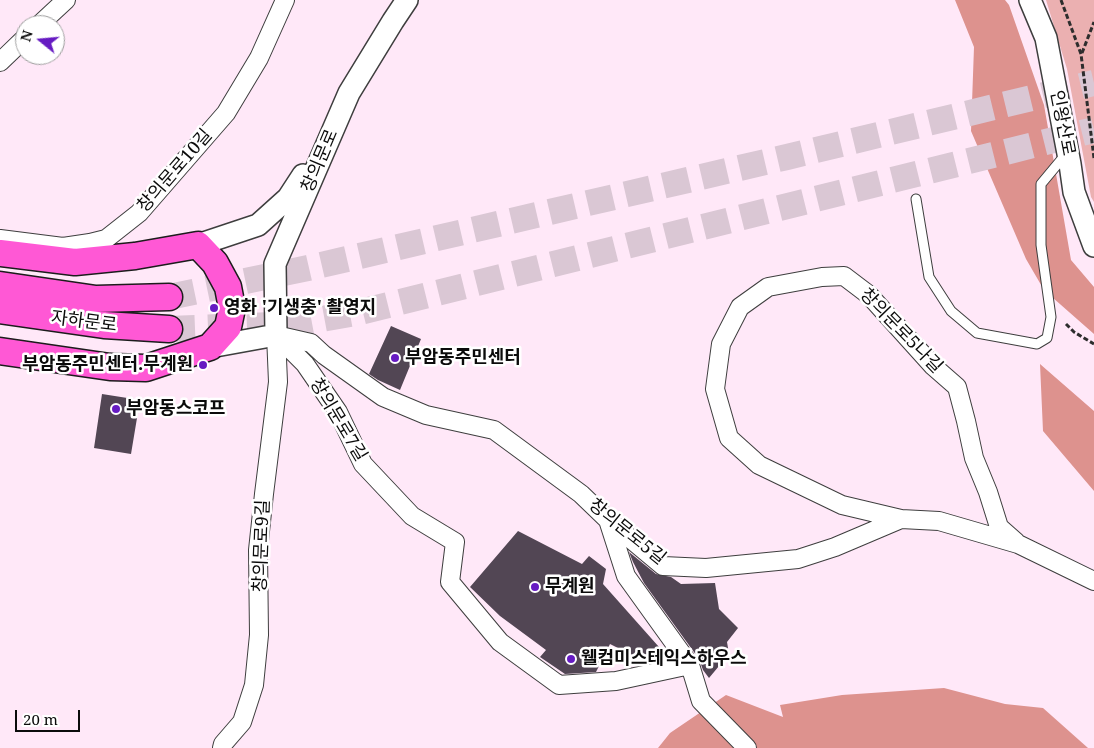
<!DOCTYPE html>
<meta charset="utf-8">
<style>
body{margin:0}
#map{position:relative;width:1094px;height:748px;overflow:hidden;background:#ffe8f8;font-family:"Noto Serif",serif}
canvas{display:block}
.north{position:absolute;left:15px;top:15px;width:50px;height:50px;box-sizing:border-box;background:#fff;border:1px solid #9d9d9d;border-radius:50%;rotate:287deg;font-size:14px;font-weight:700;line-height:20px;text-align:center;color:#0b0b0b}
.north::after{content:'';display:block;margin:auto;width:18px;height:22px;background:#661bc2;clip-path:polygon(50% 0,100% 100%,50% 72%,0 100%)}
.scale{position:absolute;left:15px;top:710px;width:65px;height:22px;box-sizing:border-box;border:2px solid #0b0b0b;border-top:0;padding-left:6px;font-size:15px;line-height:18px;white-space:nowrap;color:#0b0b0b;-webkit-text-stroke:4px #fff;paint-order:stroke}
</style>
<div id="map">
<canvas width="1094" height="748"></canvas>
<div class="north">N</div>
<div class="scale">20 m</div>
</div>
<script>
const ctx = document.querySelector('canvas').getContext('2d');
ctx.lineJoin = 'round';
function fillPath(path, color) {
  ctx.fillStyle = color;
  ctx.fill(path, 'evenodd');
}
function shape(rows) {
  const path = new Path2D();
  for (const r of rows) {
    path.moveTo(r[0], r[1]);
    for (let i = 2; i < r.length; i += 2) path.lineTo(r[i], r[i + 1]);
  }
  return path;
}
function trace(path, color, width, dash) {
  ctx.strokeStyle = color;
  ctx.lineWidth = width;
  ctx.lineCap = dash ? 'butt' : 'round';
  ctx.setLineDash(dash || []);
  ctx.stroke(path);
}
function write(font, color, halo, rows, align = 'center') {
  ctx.font = font + ' "Noto Serif","Noto Sans KR",serif';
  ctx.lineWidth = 5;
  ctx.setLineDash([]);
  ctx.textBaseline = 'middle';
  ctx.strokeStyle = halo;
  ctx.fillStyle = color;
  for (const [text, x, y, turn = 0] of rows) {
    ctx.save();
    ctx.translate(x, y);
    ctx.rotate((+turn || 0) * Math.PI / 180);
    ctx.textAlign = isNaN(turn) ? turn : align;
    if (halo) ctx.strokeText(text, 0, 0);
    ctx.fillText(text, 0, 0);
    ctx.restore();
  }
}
const green = shape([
 [1046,0,1094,0,1094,202,1091,197,1067,69]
]);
const forest = shape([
 [955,0,1005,0,1009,5,1044,105,1071,260,1094,287,1094,334,1044,290,1026,259,971,131,974,47],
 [1040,364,1094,411,1094,491,1043,431],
 [944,688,1005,704,1043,708,1088,748,658,748,670,733,726,695,783,717,780,705,842,695]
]);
const building = shape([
 [391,326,421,339,400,390,378,380,369,374],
 [102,394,140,400,131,454,94,448],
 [518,531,582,564,589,556,606,569,603,584,659,647,642,660,610,644,596,672,565,674,540,657,546,650,500,616,470,587],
 [629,552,656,574,671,577,681,584,715,583,719,609,738,628,727,642,729,654,709,678,703,670,699,659,644,583,633,562]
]);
const primaryTunnel = shape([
 [169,297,308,268,787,157,1094,83],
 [169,329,295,324,360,312,1094,130]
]);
const path = shape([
 [1061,0,1081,54,1094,158],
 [1082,53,1094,22],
 [1066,324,1074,332,1094,344]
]);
const service = shape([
 [916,199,929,277,951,311,977,333,1037,344,1047,338,1051,317,1041,245,1041,184,1066,154]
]);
const minor = shape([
 [39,25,66,0],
 [0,62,25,38],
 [0,239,63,247,90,243,106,239,139,213,226,113,259,58,285,0],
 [276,335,311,343,324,355,383,397,426,415,494,430,581,494,608,520,663,566,706,568,798,559,835,547,901,519,939,521,1018,544,1094,581],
 [276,335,305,364,338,412,363,464,412,516,455,542,450,582,500,642,559,685,616,681,690,665],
 [901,519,842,505,759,465,729,438,715,389,721,344,740,307,768,287,822,277,844,276,869,295,933,366,957,387,966,421,974,458,988,492,999,527,1016,542],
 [608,520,626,576,690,665,701,701,747,748],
 [222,748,223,744,242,722,254,685,259,635,258,550,264,494,278,382,276,335]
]);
const tertiary = shape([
 [1030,0,1046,38,1070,164,1074,192,1094,246],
 [198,245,258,225,288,198,303,175],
 [210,347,276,335,275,264,349,93,393,21,407,0]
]);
const primary = shape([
 [0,253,75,262,135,256,198,245,215,263,228,287,232,308,228,327,210,347,146,368,110,367,0,351],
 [0,285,96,299,169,297],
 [0,310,104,325,169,329]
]);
const markers = [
 [214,308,5,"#661bc2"],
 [395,358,5,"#661bc2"],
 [203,365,5,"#661bc2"],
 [116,409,5,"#661bc2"],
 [535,587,5,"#661bc2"],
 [571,659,5,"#661bc2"]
];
const streetNames = [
 ["인왕산로",1062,123,79],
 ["창의문로",320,161,-67],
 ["창의문로10길",175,171,-49],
 ["자하문로",84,322,7],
 ["창의문로5나길",901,331,46],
 ["창의문로7길",338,420,59],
 ["창의문로5길",627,532,39],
 ["창의문로9길",262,546,-88]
];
const poiNames = [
 ["영화 '기생충' 촬영지",224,308],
 ["부암동주민센터",405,358],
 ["부암동주민센터.무계원",193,365,"right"],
 ["부암동스코프",126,409],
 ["무계원",545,587],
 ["웰컴미스테익스하우스",581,659]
];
fillPath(green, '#ebb0b1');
fillPath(forest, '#dd928e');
fillPath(building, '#524654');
trace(primaryTunnel, '#dac7d4', 26, [26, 13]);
trace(service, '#3e3e3e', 11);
trace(minor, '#3e3e3e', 20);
trace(tertiary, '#3e3e3e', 24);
trace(primary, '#1c1c1c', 29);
trace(path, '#2d2d2d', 3, [5, 2.5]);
trace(service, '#fff', 9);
trace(minor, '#fff', 18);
trace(tertiary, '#fff', 21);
trace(primary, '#ff58d5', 26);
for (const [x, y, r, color] of markers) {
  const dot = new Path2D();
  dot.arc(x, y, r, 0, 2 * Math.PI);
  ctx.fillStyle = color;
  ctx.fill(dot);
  trace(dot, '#fff', 2);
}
write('18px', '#0b0b0b', '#fff', streetNames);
write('bold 18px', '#0b0b0b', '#fff', poiNames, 'left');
</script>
